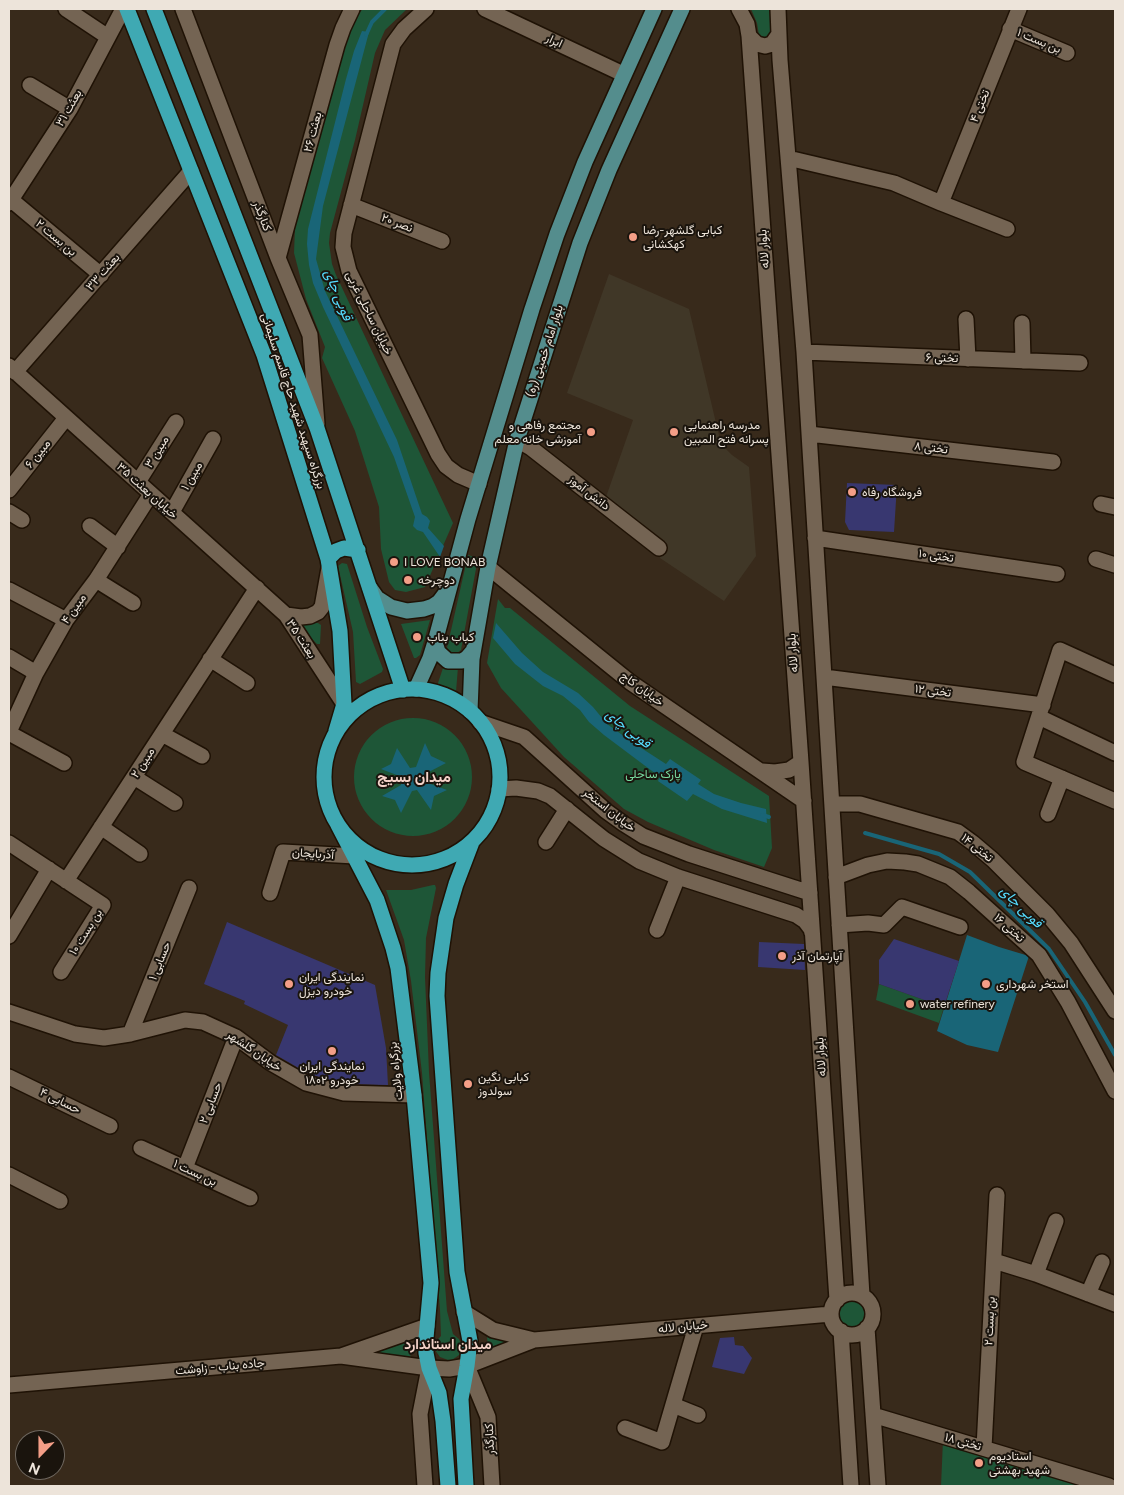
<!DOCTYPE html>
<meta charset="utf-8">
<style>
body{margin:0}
#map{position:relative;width:1124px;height:1495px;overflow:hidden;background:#382a1b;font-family:Figtree,sans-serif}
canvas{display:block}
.frame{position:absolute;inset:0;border:10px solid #ede4da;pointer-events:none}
.north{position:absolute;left:15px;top:1430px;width:50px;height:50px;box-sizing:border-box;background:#1a140d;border:1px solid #6e675f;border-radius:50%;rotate:202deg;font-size:14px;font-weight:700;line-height:20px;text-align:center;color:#ede4da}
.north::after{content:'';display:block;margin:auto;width:18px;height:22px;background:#f49e87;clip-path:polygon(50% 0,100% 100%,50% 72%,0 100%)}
</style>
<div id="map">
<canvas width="1124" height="1495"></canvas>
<div class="frame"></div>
<div class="north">N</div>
</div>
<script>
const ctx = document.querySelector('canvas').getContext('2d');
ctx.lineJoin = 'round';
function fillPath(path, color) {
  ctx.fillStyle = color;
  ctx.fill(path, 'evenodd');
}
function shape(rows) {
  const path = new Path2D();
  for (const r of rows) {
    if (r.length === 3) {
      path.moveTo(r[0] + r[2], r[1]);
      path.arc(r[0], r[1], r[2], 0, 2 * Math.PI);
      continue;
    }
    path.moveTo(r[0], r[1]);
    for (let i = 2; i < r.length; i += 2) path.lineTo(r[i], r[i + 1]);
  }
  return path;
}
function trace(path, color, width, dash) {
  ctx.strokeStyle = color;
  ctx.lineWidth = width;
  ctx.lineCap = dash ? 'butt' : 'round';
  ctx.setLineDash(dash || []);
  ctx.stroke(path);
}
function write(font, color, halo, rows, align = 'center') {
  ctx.font = font + ' Figtree,Vazirmatn,sans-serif';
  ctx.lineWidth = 4;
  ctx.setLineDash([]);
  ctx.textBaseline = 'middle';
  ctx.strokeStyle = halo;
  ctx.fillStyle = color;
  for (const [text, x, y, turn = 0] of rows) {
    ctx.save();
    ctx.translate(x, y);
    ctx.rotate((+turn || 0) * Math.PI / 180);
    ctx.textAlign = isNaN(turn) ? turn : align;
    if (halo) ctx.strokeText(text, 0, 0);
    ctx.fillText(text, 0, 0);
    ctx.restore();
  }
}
const education = shape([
 [609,274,689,309,721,444,732,455,749,467,756,556,724,601,660,558,665,541,606,497,633,420,567,393]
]);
const green = shape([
 [363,9,407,9,385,30,375,53,355,140,330,233,329,243,332,264,336,275,453,523,425,587,406,592,395,590,389,582,381,549,379,507,355,431,322,358,325,347,306,299,294,253,295,228,341,49,353,19],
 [751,9,771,9,773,37,762,41,759,36,757,23],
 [468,555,478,558,461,650,456,654,450,653,447,648],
 [342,563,347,564,367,627,383,669,382,672,360,684,356,682,353,632,338,566],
 [498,599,505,608,510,608,630,706,769,796,772,848,764,867,714,850,648,822,624,809,564,757,501,688,487,663],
 [430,620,420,655,416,658,414,658,401,624],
 [304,623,318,623,321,625,320,644,317,644,303,630,301,627],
 [444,665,458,667,456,692,437,686],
 [413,777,59],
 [433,885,435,885,436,888,426,938,425,977,429,1072,447,1311,453,1334,459,1339,462,1347,459,1355,452,1360,448,1360,440,1357,435,1350,435,1342,441,1336,440,1310,422,1073,411,981,404,940,386,890,411,890],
 [879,984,944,1007,939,1023,876,1000],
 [852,1313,14],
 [487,1335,507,1341,507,1343,488,1352],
 [409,1339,409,1350,411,1358,374,1354],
 [943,1440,1090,1486,941,1486]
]);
const water = shape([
 [362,31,369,32,323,206,316,259,325,291,397,440,422,514,427,517,430,521,428,528,444,546,440,557,423,532,417,530,413,526,415,517,394,457,323,307,313,283,309,265,307,244,308,229,346,79,354,51],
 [496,623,522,653,543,672,578,693,593,707,607,724,635,744,666,764,670,759,701,780,698,784,714,794,741,803,766,809,767,823,722,809,693,794,687,801,658,781,660,777,604,735,589,722,580,710,563,696,543,686,515,664,493,638],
 [425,743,431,756,446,763,425,774,425,782,447,790,434,796,431,810,417,790,412,791,401,813,395,800,382,796,401,785,402,777,381,769,391,764,397,748,410,768,416,767],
 [967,935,999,947,1029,956,998,1052,967,1045,937,1031]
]);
const stream = shape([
 [366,35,372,22,385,9],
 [762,815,769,817],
 [865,833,939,854,970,872,1049,949,1085,1002,1115,1055]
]);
const building = shape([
 [847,483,897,485,894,532,849,530,845,522],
 [227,922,375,985,386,1048,388,1085,345,1084,309,1074,276,1055,288,1025,244,1004,245,1001,204,984],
 [894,939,959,961,944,1007,879,984,879,960],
 [759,942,804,944,805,970,758,967],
 [734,1337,735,1345,743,1346,752,1358,744,1374,712,1367,720,1338]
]);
const minor = shape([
 [66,9,108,37],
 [183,9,278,258,310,335,317,424],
 [426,9,404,29,393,44,344,233,343,247,349,271,438,454,446,466,458,475,479,484],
 [485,9,623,74],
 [739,9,747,24,749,36,801,762,837,1300],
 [778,9,780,60,804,352,862,1295],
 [1010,29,1067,53],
 [749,36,757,44,765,46,772,44,779,34],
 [30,85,70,109],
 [788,158,894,183,941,203,1019,9],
 [9,198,101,275],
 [9,203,70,109,123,9],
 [941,203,1007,229],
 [351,205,442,241],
 [278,258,337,45,343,28,352,9],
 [966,319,968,359],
 [1022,323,1023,361],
 [804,352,1080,363],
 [9,366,286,615,344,704],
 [15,372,191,171],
 [809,434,1053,462],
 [517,440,531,448,659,548],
 [138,482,176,422],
 [9,490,66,418],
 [1101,504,1115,507],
 [9,512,22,520],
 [172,512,213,439],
 [90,526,118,547],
 [815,538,1057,574],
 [1096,559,1115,565],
 [488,567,630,682,804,801],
 [96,580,133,603],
 [9,590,66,620],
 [286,615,301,617,310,616,318,612,322,607,329,568],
 [9,657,36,673],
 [210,659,247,683],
 [1115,675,1060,650,1024,762,1115,801],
 [824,677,1043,705],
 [1039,717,1115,753],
 [480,722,524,737,606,811,624,824,643,836,689,854,810,893],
 [9,732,36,673,66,620,96,580,151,494],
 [9,733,64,763],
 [162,734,202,756],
 [762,771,775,772,789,770,801,762],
 [134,777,175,803],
 [499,789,516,788,538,791,550,796,604,839,639,861,678,877,796,915,805,921,811,929,812,933],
 [832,804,860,804,958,832,973,843,993,860,1047,914,1071,943,1115,1011],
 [1048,814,1062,778],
 [101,827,140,854],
 [546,842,567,809],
 [9,843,103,905,61,972],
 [836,877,868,865,887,861,905,862,918,864,950,877,969,892,1039,955,1068,1002,1115,1091],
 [66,881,257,588],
 [270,893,283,852,355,856],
 [839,925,868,923,884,925,902,907,960,927],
 [657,930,678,877],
 [9,936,49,869],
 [9,1012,75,1034,104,1038,130,1034,185,1020,203,1022,236,1037,271,1063,306,1083,344,1093,414,1095],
 [130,1034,189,888],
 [9,1077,110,1126],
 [141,1148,250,1198],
 [185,1168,236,1037],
 [9,1175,60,1201],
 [994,1261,1036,1274,1115,1304],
 [1036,1274,1056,1221],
 [852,1314,21],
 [1088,1294,1102,1262],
 [464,1312,493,1330,534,1340],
 [867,1328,878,1486],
 [841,1331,851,1486],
 [341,1356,429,1368,449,1369,467,1366,534,1340,831,1314],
 [467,1366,488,1417,492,1486],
 [9,1385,341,1356,427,1326],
 [673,1405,698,1415],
 [873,1415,1109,1486],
 [625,1428,662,1442,696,1326],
 [984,1448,997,1195],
 [425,1486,420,1414,429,1368]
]);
const major = shape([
 [370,588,377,598,391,607,407,611,424,609,433,606,439,602,448,590],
 [435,642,438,652,448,661,462,661,467,658,473,651],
 [416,689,430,658,435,642,468,519,532,309,557,234,585,162,654,9],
 [470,711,472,659,488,567,517,440,580,243,609,170,682,9]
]);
const highway = shape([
 [127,9,264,355,328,559,340,631,344,704,336,731],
 [154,9,317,428,403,690],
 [328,559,336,551,344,548,358,550],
 [412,777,88],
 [338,825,377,900,393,948,398,968,414,1095,431,1283,426,1338,426,1353,429,1368,439,1393,443,1421,448,1486],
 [466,1486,461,1399,467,1366,470,1341,457,1272,437,996,438,973,446,918,456,884,472,842]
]);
const markers = [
 [633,237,5,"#f49e87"],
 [591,432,5,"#f49e87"],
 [674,432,5,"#f49e87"],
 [852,492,5,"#f49e87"],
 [394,562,5,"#f49e87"],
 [408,580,5,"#f49e87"],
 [417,637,5,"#f49e87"],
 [782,956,5,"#f49e87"],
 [289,984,5,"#f49e87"],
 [986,984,5,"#f49e87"],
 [910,1004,5,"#f49e87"],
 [332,1051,5,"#f49e87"],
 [468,1084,5,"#f49e87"],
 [979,1463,5,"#f49e87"]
];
const streetNames = [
 ["ابرار",554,41,25],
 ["بن بست ۱",1039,41,23],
 ["تختی ۴",980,106,-68],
 ["بعثت ۳۱",69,108,-60],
 ["بعثت ۲۶",313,132,-75],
 ["کنارگذر",262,216,69],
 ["نصر ۲۰",397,223,21],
 ["بن بست ۲",56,238,40],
 ["بلوار لاله",764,249,-94],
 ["بعثت ۳۳",103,272,-49],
 ["خیابان ساحلی غربی",369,313,64],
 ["بلوار امام خمینی (ره)",545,351,-72],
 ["تختی ۶",942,358,2],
 ["بزرگراه سپهبد شهید حاج قاسم سلیمانی",293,401,72],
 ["تختی ۸",931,448,7],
 ["مبین ۳",157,452,-58],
 ["مبین ۶",38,454,-51],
 ["مبین ۱",192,476,-60],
 ["خیابان بعثت ۳۵",147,491,42],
 ["دانش آموز",589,493,38],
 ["تختی ۱۰",936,556,8],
 ["مبین ۴",74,609,-55],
 ["بعثت ۳۵",301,639,57],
 ["بلوار لاله",793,653,-94],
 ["خیابان کاج",642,689,36],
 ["تختی ۱۲",933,691,7],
 ["مبین ۲",143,763,-57],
 ["خیابان استخر",609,810,38],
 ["تختی ۱۴",977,848,39],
 ["آذربایجان",313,854,4],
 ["تختی ۱۶",1009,928,42],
 ["بن بست ۱۰",86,932,-58],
 ["حسابی ۱",160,961,-68],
 ["خیابان گلشهر",254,1051,34],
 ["بلوار لاله",821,1057,-94],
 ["بزرگراه ولایت",396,1071,-96],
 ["حسابی ۴",60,1101,26],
 ["حسابی ۲",211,1103,-69],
 ["بن بست ۱",195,1173,25],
 ["بن بست ۲",990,1321,-87],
 ["خیابان لاله",683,1327,-5],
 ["جاده بناب - زاوشت",220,1367,-5],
 ["کنارگذر",490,1439,-93],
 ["تختی ۱۸",963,1442,16]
];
const poiNames = [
 ["کبابی گلشهر-رضا",643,230],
 ["کهکشانی",643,244],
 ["مجتمع رفاهی و",581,425,"right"],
 ["آموزشی خانه معلم",581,439,"right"],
 ["مدرسه راهنمایی",684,425],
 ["پسرانه فتح المبین",684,439],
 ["فروشگاه رفاه",862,492],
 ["I LOVE BONAB",404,562],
 ["دوچرخه",418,580],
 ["کباب بناب",427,637],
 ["آپارتمان آذر",792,956],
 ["نمایندگی ایران",299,977],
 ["خودرو دیزل",299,991],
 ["استخر شهرداری",996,984],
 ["water refinery",920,1004],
 ["نمایندگی ایران",332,1066,"center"],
 ["خودرو ۱۸۰۲",332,1080,"center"],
 ["کبابی نگین",478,1077],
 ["سولدوز",478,1091],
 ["استادیوم",989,1456],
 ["شهید بهشتی",989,1470]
];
const parkNames = [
 ["پارک ساحلی",653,774]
];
const waterNames = [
 ["قوبی چای",338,295,68],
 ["قوبی چای",628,729,38],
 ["قوبی چای",1021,907,44]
];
const neighbourhoodNames = [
 ["میدان استاندارد",448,1345]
];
const quarterNames = [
 ["میدان بسیج",414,778]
];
fillPath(education, '#403727');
fillPath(green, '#1e5637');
fillPath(water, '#196577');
trace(stream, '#196577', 4);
fillPath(building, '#383770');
trace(minor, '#1f1205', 18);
trace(major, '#1f1205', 18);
trace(highway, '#1f1205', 18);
trace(minor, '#746453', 15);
trace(major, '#548d8d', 15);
trace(highway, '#3fa9b3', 15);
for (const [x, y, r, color] of markers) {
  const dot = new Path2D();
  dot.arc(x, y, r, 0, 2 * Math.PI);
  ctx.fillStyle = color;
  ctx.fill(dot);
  trace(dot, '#1a140d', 2);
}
write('12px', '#ede4da', '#1a140d', streetNames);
write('12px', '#ede4da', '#1a140d', poiNames, 'left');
write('12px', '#78d99f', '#1a140d', parkNames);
write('italic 14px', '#55dcfe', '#1a140d', waterNames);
write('bold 14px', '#f4d3c9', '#1a140d', neighbourhoodNames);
write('bold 15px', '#f4d3c9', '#1a140d', quarterNames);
</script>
